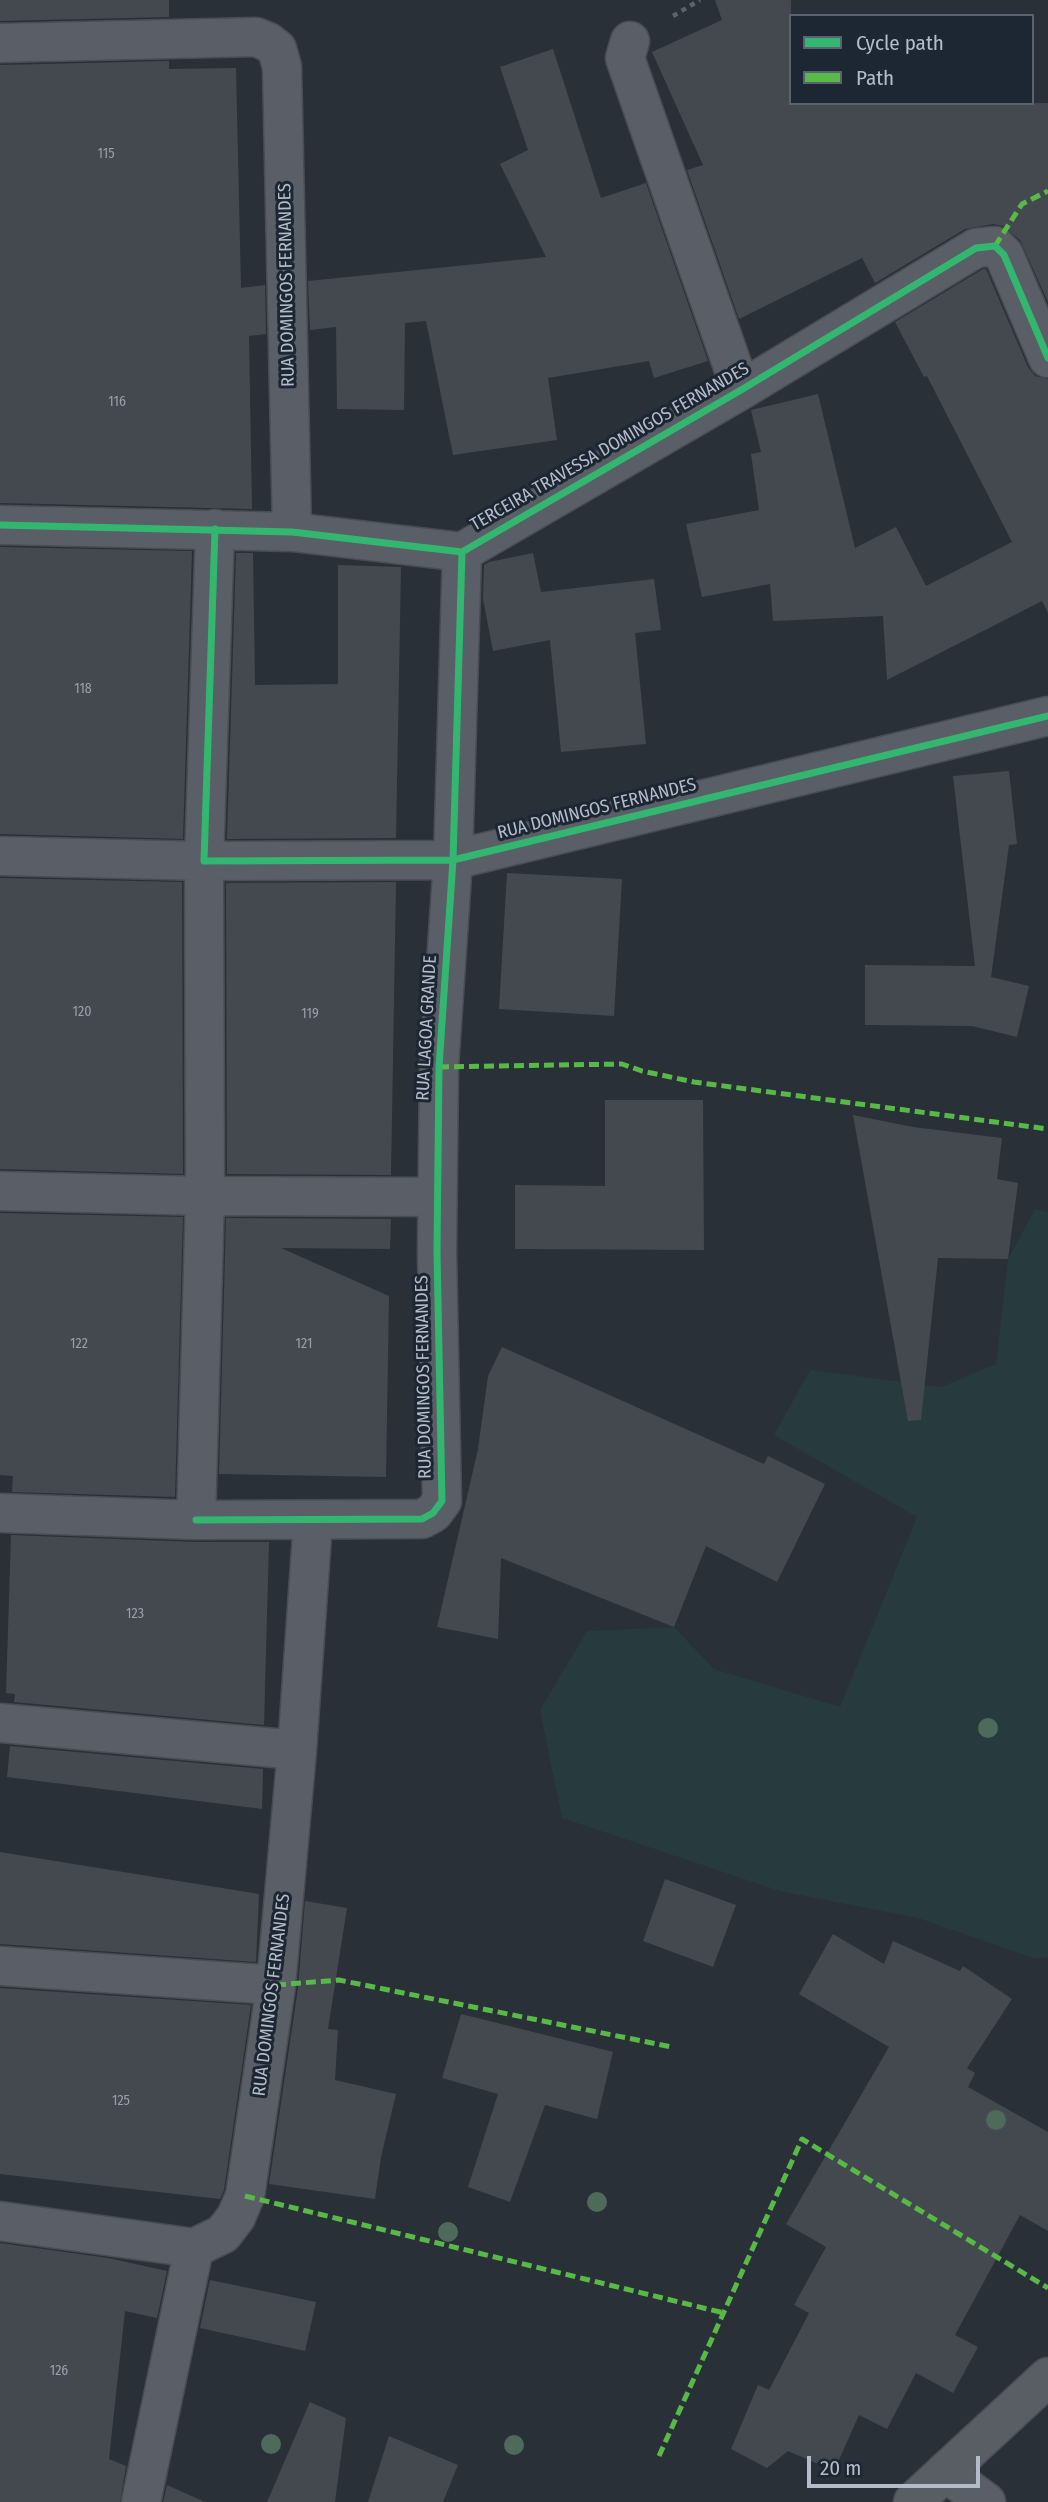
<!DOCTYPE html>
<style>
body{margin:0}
#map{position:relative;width:1048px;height:2502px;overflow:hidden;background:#2a3038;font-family:"Fira Sans Condensed",sans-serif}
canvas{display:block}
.legend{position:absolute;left:789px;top:14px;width:245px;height:91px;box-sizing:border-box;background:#1d2633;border:2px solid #59626f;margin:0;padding:9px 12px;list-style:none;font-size:21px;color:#b4bcc9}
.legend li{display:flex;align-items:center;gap:14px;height:35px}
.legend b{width:35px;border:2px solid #59626f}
.scale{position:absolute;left:807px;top:2456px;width:173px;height:32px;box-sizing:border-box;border:4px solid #b4bcc9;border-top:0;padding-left:9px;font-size:21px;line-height:24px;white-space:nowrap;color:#b4bcc9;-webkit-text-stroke:5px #1d2633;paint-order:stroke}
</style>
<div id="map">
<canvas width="1048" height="2502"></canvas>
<ul class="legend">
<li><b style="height:9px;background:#33b770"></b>Cycle path</li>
<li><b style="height:9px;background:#58b947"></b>Path</li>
</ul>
<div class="scale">20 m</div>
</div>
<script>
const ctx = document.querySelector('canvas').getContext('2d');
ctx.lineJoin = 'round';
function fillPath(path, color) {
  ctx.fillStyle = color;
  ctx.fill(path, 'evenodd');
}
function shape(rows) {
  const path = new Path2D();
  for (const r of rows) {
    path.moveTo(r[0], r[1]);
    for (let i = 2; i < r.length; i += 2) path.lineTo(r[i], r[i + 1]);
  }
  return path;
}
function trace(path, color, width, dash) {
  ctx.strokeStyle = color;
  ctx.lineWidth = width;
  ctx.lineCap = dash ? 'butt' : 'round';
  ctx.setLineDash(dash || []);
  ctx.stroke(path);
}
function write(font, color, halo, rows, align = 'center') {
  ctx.font = font + ' "Fira Sans Condensed",sans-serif';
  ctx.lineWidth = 6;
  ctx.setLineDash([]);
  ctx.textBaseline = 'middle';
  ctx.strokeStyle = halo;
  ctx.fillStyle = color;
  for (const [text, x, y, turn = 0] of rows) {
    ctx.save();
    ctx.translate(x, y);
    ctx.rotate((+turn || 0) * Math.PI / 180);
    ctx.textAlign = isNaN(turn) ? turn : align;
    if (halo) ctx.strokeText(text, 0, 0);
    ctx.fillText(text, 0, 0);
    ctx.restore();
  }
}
const green = shape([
 [1035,1209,1048,1212,1048,1957,1036,1959,918,1918,780,1891,562,1818,540,1710,587,1631,674,1627,714,1669,840,1707,917,1517,774,1435,810,1370,941,1387,996,1364,1008,1259]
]);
const building = shape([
 [0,0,169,0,169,17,0,21],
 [715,0,791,0,791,103,1048,103,1048,302,1020,240,1003,226,993,224,965,229,875,283,862,258,739,319,687,170,703,165,652,52,722,20],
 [553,49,601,198,646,183,708,361,654,378,649,361,548,378,557,440,453,455,426,321,405,323,404,410,337,409,336,327,310,330,308,281,546,257,500,164,528,150,500,67],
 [169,61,169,69,236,68,241,288,265,285,266,334,249,336,252,509,0,503,0,65],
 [983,269,986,269,1028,367,1035,376,1048,379,1048,613,1042,601,887,680,883,616,773,621,770,584,702,597,686,524,759,510,751,454,761,452,751,410,818,394,855,548,896,527,926,586,1012,542,927,376,924,377,895,322],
 [0,547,192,551,183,839,0,834],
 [236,553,253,553,255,685,338,684,338,565,401,567,396,838,227,839],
 [533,553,541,592,654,579,661,630,635,633,646,744,561,752,550,640,493,651,483,599,484,565,489,562],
 [1009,771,1017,844,1009,845,991,977,1029,986,1017,1037,972,1026,865,1025,865,965,975,966,953,776],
 [507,873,622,879,614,1016,499,1009],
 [0,878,182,882,183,1174,0,1169],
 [396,882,391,1175,227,1174,226,883],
 [605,1100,703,1100,704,1250,515,1249,515,1185,605,1186],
 [853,1115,913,1127,1002,1138,997,1179,1018,1183,1008,1259,938,1258,921,1420,908,1421],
 [0,1213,183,1217,175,1497,12,1492,13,1476,0,1475],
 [226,1218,391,1219,390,1249,281,1248,389,1296,386,1477,219,1474],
 [502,1347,764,1464,768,1456,825,1484,777,1582,706,1546,674,1627,501,1558,498,1639,437,1627,478,1449,488,1376],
 [11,1535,195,1542,269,1542,264,1725,14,1702,15,1694,6,1693],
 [10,1746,263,1769,262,1809,7,1777],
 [0,1852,259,1894,256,1962,0,1944],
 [665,1879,736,1905,713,1967,643,1941],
 [305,1901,347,1908,328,2029,338,2030,335,2080,396,2094,381,2157,375,2199,269,2184,298,1988],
 [833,1934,884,1964,893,1941,960,1971,963,1966,1012,1999,967,2068,975,2073,968,2087,1048,2132,1048,2231,1020,2215,955,2335,978,2347,953,2393,916,2373,887,2429,859,2415,834,2471,788,2451,767,2468,731,2449,758,2385,769,2390,809,2313,794,2305,826,2247,786,2224,889,2047,799,1994],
 [0,1988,251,2005,224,2190,220,2199,0,2174],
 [461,2014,613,2052,597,2119,545,2105,510,2202,468,2187,498,2094,442,2078],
 [0,2243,108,2258,167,2271,157,2318,125,2311,109,2459,126,2466,120,2502,0,2502],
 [210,2280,316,2302,305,2351,200,2328],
 [310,2402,346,2418,335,2502,267,2502],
 [389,2436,458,2465,443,2502,368,2502],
 [167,2485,205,2502,163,2502]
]);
const path = shape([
 [673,16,700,0]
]);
const minor = shape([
 [630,41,625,58,741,390],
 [0,43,256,37,268,42,277,49,282,67,292,532],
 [0,525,292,532,462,552,741,390,976,248,995,246,1004,255,1048,358],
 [215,529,204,861,453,860,1048,716],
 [0,856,204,861,205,1196,437,1197],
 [0,1191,205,1196,196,1520,0,1513],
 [196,1520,422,1519,433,1513,442,1501,437,1252,439,1067,453,860,462,552],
 [0,1723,297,1750],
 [0,1966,276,1985],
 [0,2221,194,2248,223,2234,236,2217,245,2196,276,1985,297,1750,313,1521],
 [945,2472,986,2502],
 [141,2502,194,2248]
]);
const secondary = shape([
 [913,2502,1048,2377]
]);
const quiet = shape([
 [995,246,1022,204,1048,191],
 [439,1067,622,1064,642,1071,694,1082,1048,1129],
 [276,1985,339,1980,672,2047],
 [245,2196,724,2313],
 [659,2456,802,2139,1048,2288]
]);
const cycleway = shape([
 [0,525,292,532,462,552,741,390,976,248,995,246,1004,255,1048,358],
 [215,529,204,861,453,860,1048,716],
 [196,1520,422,1519,433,1513,442,1501,437,1252,439,1067,453,860,462,552]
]);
const trees = [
 [988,1728],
 [996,2120],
 [597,2202],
 [448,2232],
 [271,2444],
 [514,2445]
];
const numberNames = [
 ["115",106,154],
 ["116",117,402],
 ["118",83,689],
 ["120",82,1012],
 ["119",310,1014],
 ["122",79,1344],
 ["121",304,1344],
 ["123",135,1614],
 ["125",121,2101],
 ["126",59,2371]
];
const streetNames = [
 ["RUA DOMINGOS FERNANDES",287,285,-91],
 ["TERCEIRA TRAVESSA DOMINGOS FERNANDES",610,447,-30],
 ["RUA DOMINGOS FERNANDES",597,809,-14],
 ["RUA LAGOA GRANDE",427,1028,-87],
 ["RUA DOMINGOS FERNANDES",424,1377,-91],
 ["RUA DOMINGOS FERNANDES",272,1995,-83]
];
fillPath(green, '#273a3e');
fillPath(building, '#444950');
trace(minor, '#484c53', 41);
trace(secondary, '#484c53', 41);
trace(path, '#5d636a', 4.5, [5, 5]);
trace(minor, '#5a5e66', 38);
trace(secondary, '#595d64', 38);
trace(quiet, '#58b947', 5, [10, 5]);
trace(cycleway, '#33b770', 7);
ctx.fillStyle = '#4e6a5a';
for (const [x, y] of trees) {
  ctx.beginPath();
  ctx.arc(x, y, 10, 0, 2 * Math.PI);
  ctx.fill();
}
write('14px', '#989fab', null, numberNames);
write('18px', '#b4bcc9', '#1d2633', streetNames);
</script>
